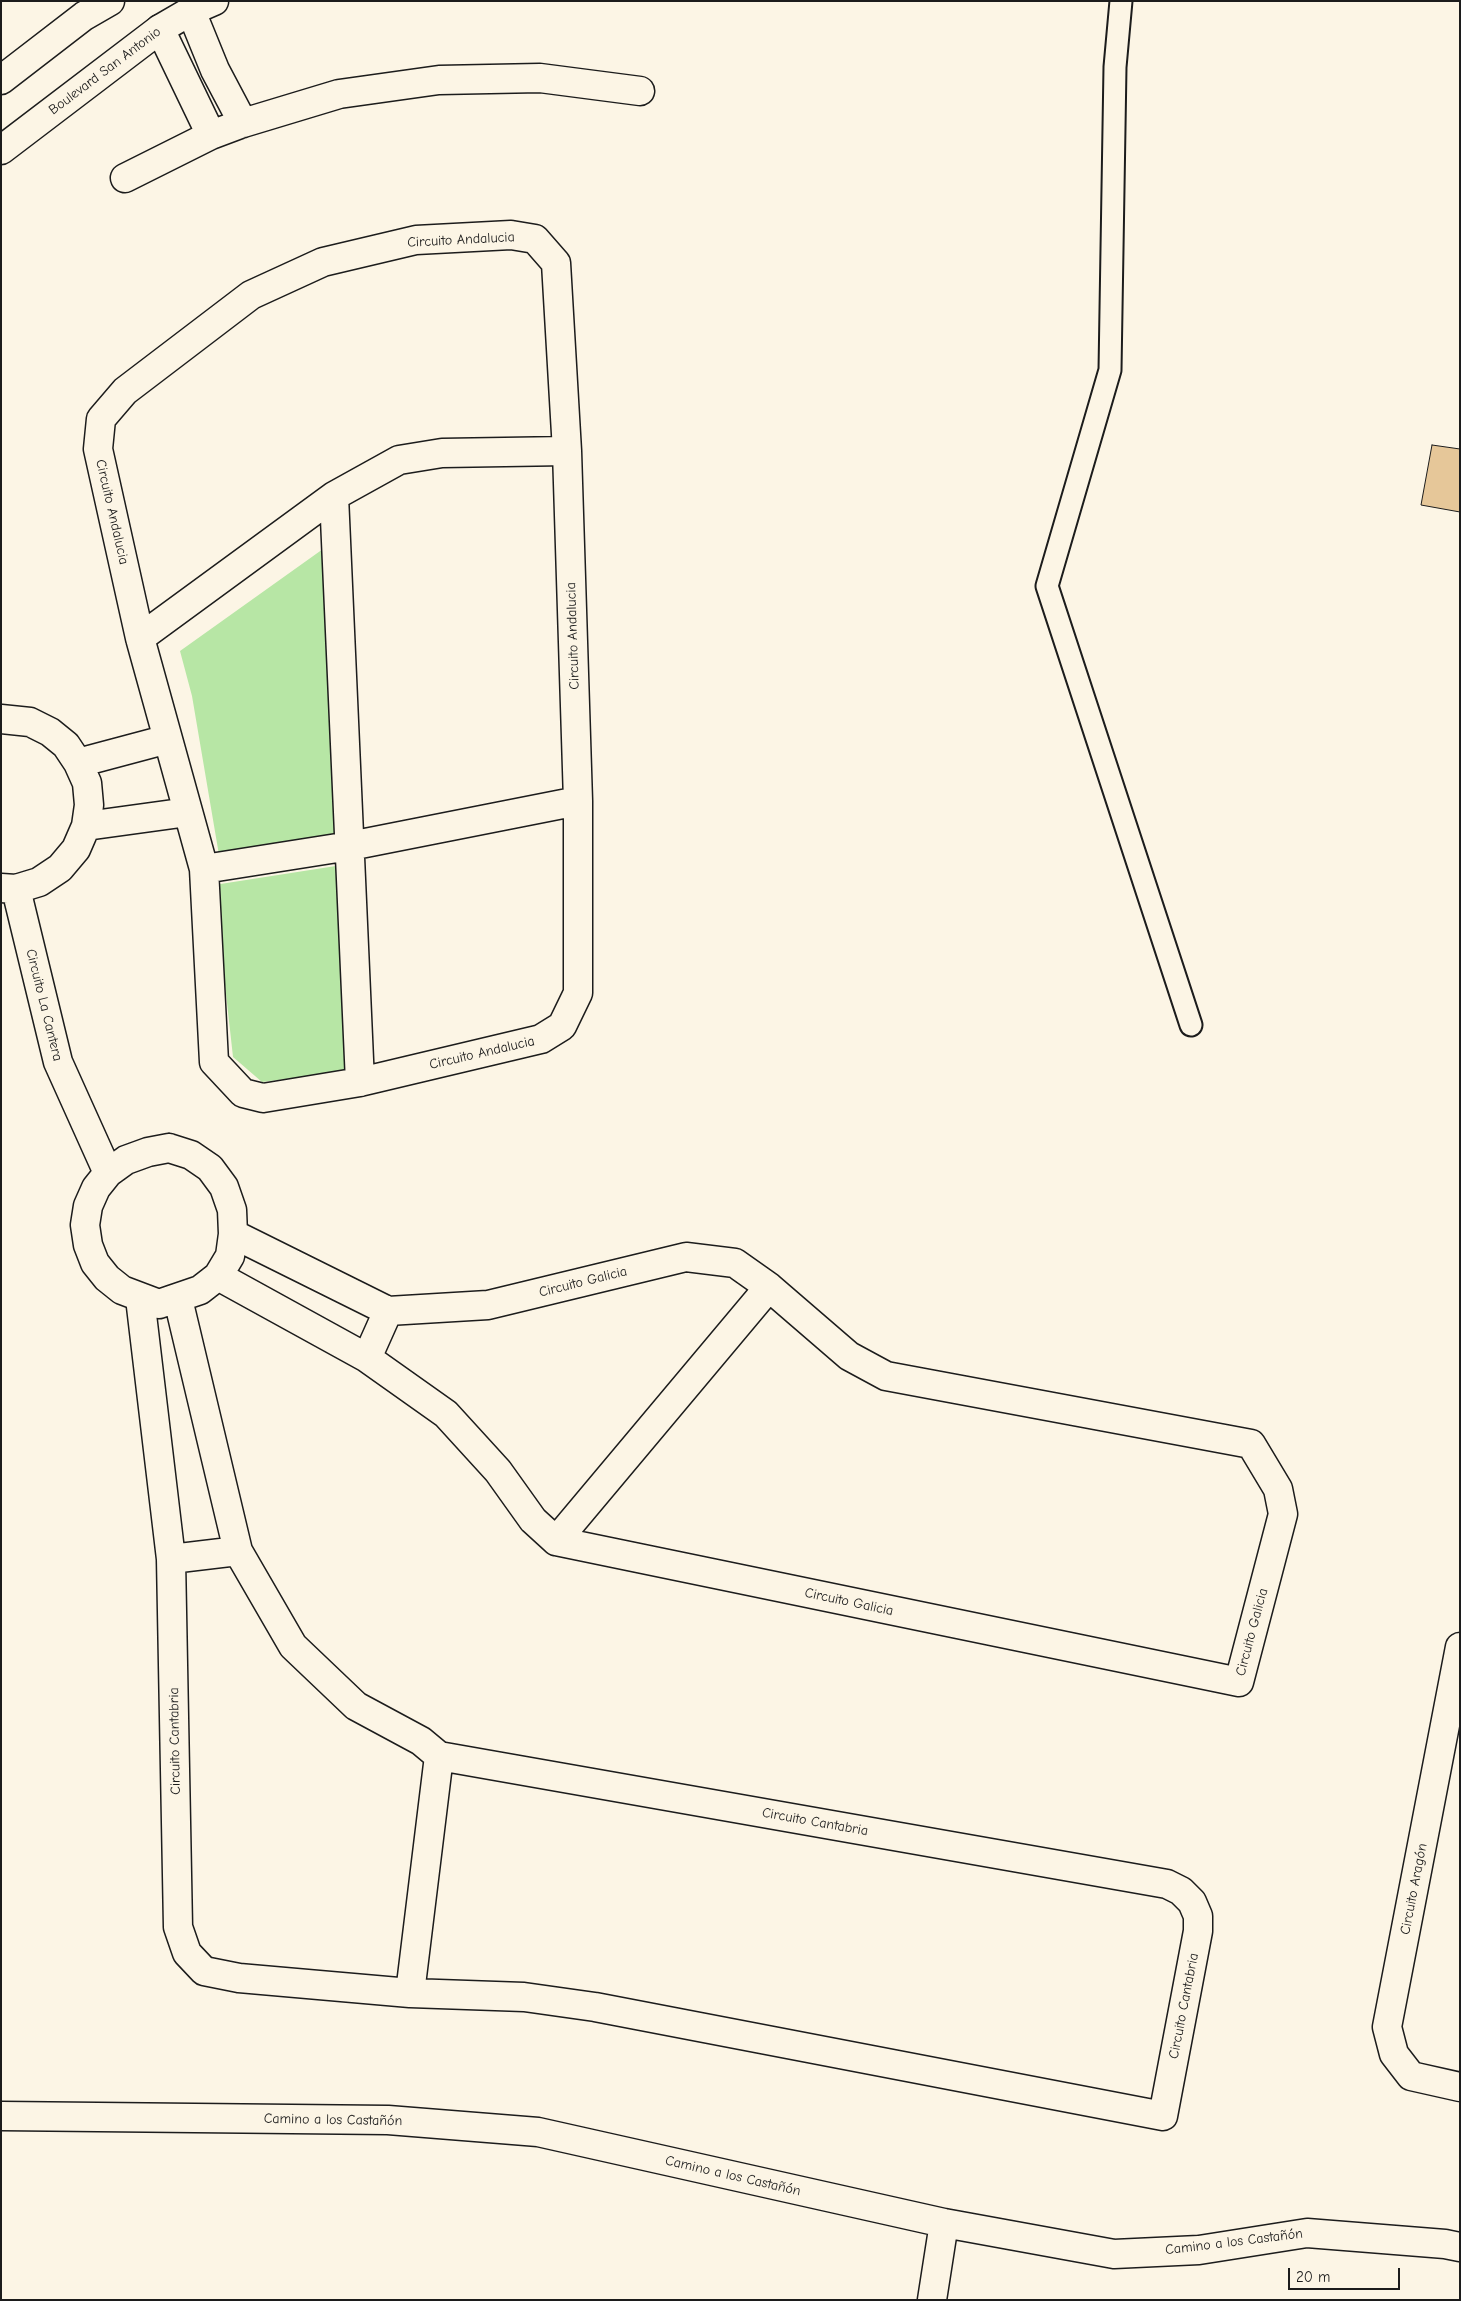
<!DOCTYPE html>
<meta charset="utf-8">
<style>
body{margin:0}
#map{position:relative;width:1461px;height:2301px;overflow:hidden;background:#fcf5e5;font-family:"Comic Neue",sans-serif}
canvas{display:block}
.frame{position:absolute;inset:0;border:2px solid #1c1c1c;pointer-events:none}
.scale{position:absolute;left:1288px;top:2268px;width:112px;height:22px;box-sizing:border-box;border:2px solid #1c1c1c;border-top:0;padding-left:6px;font-size:15px;line-height:18px;white-space:nowrap;color:#1c1c1c;-webkit-text-stroke:4px #fcf5e5;paint-order:stroke}
</style>
<div id="map">
<canvas width="1461" height="2301"></canvas>
<div class="frame"></div>
<div class="scale">20 m</div>
</div>
<script>
const ctx = document.querySelector('canvas').getContext('2d');
ctx.lineJoin = 'round';
function fillPath(path, color) {
  ctx.fillStyle = color;
  ctx.fill(path, 'evenodd');
}
function shape(rows) {
  const path = new Path2D();
  for (const r of rows) {
    path.moveTo(r[0], r[1]);
    for (let i = 2; i < r.length; i += 2) path.lineTo(r[i], r[i + 1]);
  }
  return path;
}
function trace(path, color, width, dash) {
  ctx.strokeStyle = color;
  ctx.lineWidth = width;
  ctx.lineCap = dash ? 'butt' : 'round';
  ctx.setLineDash(dash || []);
  ctx.stroke(path);
}
function write(font, color, halo, rows, align = 'center') {
  ctx.font = font + ' "Comic Neue",sans-serif';
  ctx.lineWidth = 4;
  ctx.setLineDash([]);
  ctx.textBaseline = 'middle';
  ctx.strokeStyle = halo;
  ctx.fillStyle = color;
  for (const [text, x, y, turn = 0] of rows) {
    ctx.save();
    ctx.translate(x, y);
    ctx.rotate((+turn || 0) * Math.PI / 180);
    ctx.textAlign = isNaN(turn) ? turn : align;
    if (halo) ctx.strokeText(text, 0, 0);
    ctx.fillText(text, 0, 0);
    ctx.restore();
  }
}
const green = shape([
 [323,549,347,831,219,855,192,696,180,651],
 [355,863,349,1071,262,1082,233,1057,214,885]
]);
const building = shape([
 [1432,445,1460,449,1460,512,1421,505,1432,445]
]);
const lane = shape([
 [1121,1,1115,67,1110,370,1047,586,1191,1025]
]);
const street = shape([
 [191,11,215,70,243,123],
 [160,29,211,135],
 [125,178,211,135,243,123,339,94,439,80,540,78,640,91],
 [511,235,535,239,556,263,567,451,578,801,578,993,562,1026,541,1039,360,1082,263,1098,243,1093,214,1062,204,869,140,638,98,449,101,419,125,391,251,295,323,262,416,240,511,235],
 [334,496,360,1082],
 [140,638,334,496,399,460,442,453,567,451],
 [1,719,30,722,50,732,66,745,78,763,87,783,89,805,86,826,76,849,60,868,39,882,16,889,1,888],
 [78,763,168,739],
 [86,826,188,812],
 [204,869,350,846,578,801],
 [16,889,58,1062,108,1173],
 [169,1148,191,1155,210,1168,224,1187,232,1210,233,1234,230,1256,218,1276,200,1290,159,1304,122,1290,107,1278,95,1263,88,1245,85,1225,88,1206,96,1188,108,1173,126,1160,148,1152,169,1148],
 [233,1234,388,1311],
 [218,1276,367,1358,446,1414,498,1471,533,1520,556,1541,1239,1682,1283,1514,1278,1489,1251,1444,886,1376,849,1356,769,1287,735,1263,686,1257,488,1305,388,1311,367,1358],
 [140,1298,171,1559,178,1927,187,1953,204,1971,239,1978,410,1993,524,1997,595,2007,1163,2116,1198,1931,1198,1916,1192,1902,1181,1891,1167,1884,439,1756,421,1741,356,1706,293,1646,238,1551,178,1299],
 [556,1541,769,1287],
 [171,1559,238,1551],
 [1460,1647,1387,2027,1394,2054,1411,2076,1460,2087],
 [410,1993,439,1756],
 [1,2116,388,2120,538,2132,944,2223,1114,2254,1199,2250,1307,2233,1445,2244,1460,2247],
 [932,2300,944,2223]
]);
const secondary = shape([
 [1,80,84,16,110,1],
 [1,150,160,29,191,11,214,1]
]);
const streetNames = [
 ["Boulevard San Antonio",105,71,-37],
 ["Circuito Andalucia",461,240,-3],
 ["Circuito Andalucia",112,512,77],
 ["Circuito Andalucia",573,636,-92],
 ["Circuito La Cantera",44,1005,76],
 ["Circuito Andalucia",482,1053,-13],
 ["Circuito Galicia",583,1282,-14],
 ["Circuito Galicia",849,1602,12],
 ["Circuito Galicia",1252,1632,-75],
 ["Circuito Cantabria",175,1741,-91],
 ["Circuito Cantabria",815,1822,10],
 ["Circuito Aragón",1414,1889,-79],
 ["Circuito Cantabria",1184,2006,-79],
 ["Camino a los Castañón",333,2120,1],
 ["Camino a los Castañón",733,2176,13],
 ["Camino a los Castañón",1234,2242,-7]
];
fillPath(green, '#b7e6a5');
fillPath(building, '#e6c799');
trace(building, '#1c1c1c', 1);
trace(lane, '#1c1c1c', 25);
trace(street, '#1c1c1c', 31);
trace(secondary, '#1c1c1c', 31);
trace(lane, '#fcf5e5', 21);
trace(street, '#fcf5e5', 28);
trace(secondary, '#fcf5e5', 28);
write('14px', '#1c1c1c', '#fcf5e5', streetNames);
</script>
